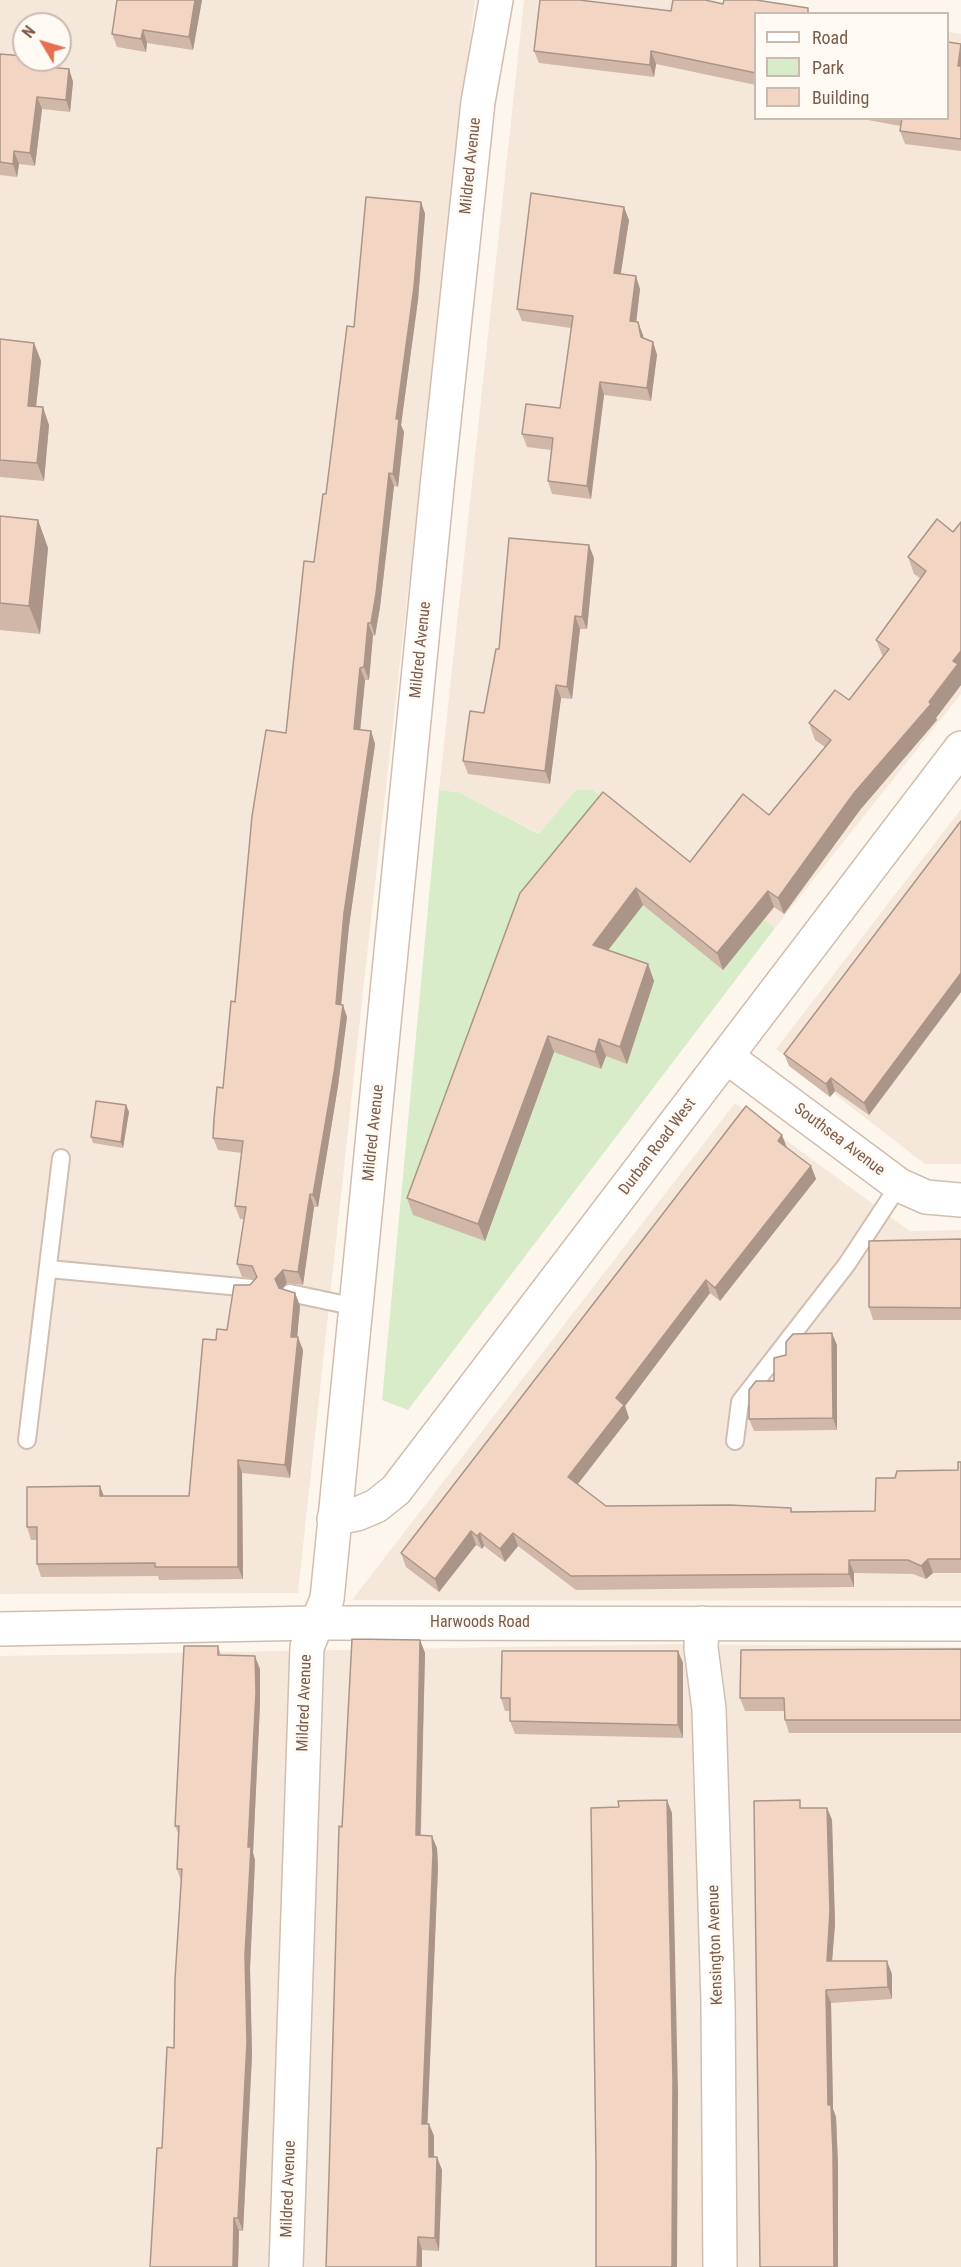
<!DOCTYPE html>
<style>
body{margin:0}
#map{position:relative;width:961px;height:2267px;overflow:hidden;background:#fdf6ec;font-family:"Roboto Condensed",sans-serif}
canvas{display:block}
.legend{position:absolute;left:754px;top:12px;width:195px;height:108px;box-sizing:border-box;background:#fffaf3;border:2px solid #cabbb1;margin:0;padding:8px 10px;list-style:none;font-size:18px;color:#7a5c4d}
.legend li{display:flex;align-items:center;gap:12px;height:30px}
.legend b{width:30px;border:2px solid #cabbb1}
.north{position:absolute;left:12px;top:12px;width:60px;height:60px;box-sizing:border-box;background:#fffaf3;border:2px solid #cabbb1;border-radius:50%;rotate:308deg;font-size:16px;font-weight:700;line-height:24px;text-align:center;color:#7a5c4d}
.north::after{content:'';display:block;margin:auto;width:21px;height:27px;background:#e76f51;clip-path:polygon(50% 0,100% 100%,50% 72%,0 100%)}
</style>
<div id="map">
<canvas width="961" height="2267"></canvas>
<ul class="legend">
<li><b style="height:8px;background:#fff"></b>Road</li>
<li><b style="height:16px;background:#d8ecc9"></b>Park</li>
<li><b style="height:16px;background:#f3d5c3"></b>Building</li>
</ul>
<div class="north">N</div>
</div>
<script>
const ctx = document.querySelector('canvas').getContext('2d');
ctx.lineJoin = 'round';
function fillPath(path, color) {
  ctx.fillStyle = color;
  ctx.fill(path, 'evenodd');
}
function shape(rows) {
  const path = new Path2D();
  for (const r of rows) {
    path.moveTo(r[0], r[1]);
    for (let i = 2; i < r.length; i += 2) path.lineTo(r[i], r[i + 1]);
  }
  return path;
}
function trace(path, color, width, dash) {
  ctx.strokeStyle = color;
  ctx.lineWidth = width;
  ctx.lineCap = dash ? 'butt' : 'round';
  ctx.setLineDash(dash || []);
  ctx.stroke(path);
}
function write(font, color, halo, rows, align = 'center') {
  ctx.font = font + ' "Roboto Condensed",sans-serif';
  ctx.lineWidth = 5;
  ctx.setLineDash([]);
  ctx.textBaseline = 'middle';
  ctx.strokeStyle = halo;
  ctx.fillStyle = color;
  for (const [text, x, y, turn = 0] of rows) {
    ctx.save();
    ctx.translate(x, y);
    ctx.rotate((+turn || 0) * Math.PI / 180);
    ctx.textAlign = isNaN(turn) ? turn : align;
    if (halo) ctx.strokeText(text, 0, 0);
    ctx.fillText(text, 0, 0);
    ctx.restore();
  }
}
const residential = shape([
 [0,0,475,0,366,964,298,1593,0,1594],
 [24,24,60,24,60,60,24,60],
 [524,0,713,0,813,13,756,14,756,118,948,118,948,32,961,34,961,694,775,928,593,790,576,790,540,834,458,792,439,790],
 [961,809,961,1164,925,1164,776,1049],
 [735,1103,910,1231,961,1230,961,1601,352,1600],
 [677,1644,961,1647,961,2267,0,2267,0,1656]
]);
const green = shape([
 [439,790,458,792,539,834,576,790,593,790,775,928,408,1410,382,1400]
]);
const service = shape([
 [49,1269,251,1288],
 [290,1293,356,1307],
 [27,1440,61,1158],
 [735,1441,740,1402,847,1264,899,1185]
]);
const minor = shape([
 [727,1057,899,1185,926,1197,961,1200],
 [334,1519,357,1514,376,1506,396,1490,961,748],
 [702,1623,701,1648,709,1709,718,2002,720,2267],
 [286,2267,307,1647,327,1599,438,477,478,102,496,0]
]);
const tertiary = shape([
 [0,1629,317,1623,961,1624]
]);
const wall = shape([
 [117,0,202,0,193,50,147,43,146,52,117,47,112,34],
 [671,11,756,14,756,85,656,64,654,77,539,63,534,51],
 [948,39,949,42,961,44,961,151,905,144,900,131,901,126,857,118,948,118],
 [0,54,24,60,40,60,42,67,69,69,73,82,70,112,42,109,35,166,19,164,17,177,0,175],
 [421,202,425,214,418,300,401,425,404,432,398,487,394,486,380,607,375,636,373,635,369,680,365,680,360,730,371,731,375,744,349,926,341,1004,347,1017,338,1086,318,1207,314,1207,303,1285,287,1283,282,1289,295,1293,300,1306,297,1337,303,1350,290,1478,242,1473,243,1579,159,1580,158,1576,41,1577,37,1564,37,1540,31,1540,27,1527,100,1486,103,1496,189,1496,216,1340,227,1330,250,1285,255,1279,242,1277,237,1264,244,1219,240,1219,235,1206,242,1153,218,1150,213,1138,223,1088,235,1002,286,733,314,562,354,327],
 [629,220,620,274,640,289,636,322,638,322,643,338,653,342,657,355,651,401,604,395,591,499,552,494,548,481,551,450,527,447,522,434,560,408,571,328,522,321,517,309],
 [0,339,34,343,41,361,36,407,49,425,44,481,0,477],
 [0,516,38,520,48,548,40,634,0,630],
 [961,522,961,685,936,718,937,720,860,810,784,914,774,907,723,970,643,905,608,950,648,964,654,981,627,1064,606,1056,601,1069,554,1052,485,1241,413,1215,407,1198,520,893,690,862,769,815,825,747,815,740,809,723,849,700,883,657,876,640,920,578,914,574,908,557,953,532],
 [594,558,587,629,580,629,572,699,561,698,550,784,468,774,463,761,484,713,499,649],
 [961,821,961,992,869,1115,835,1091,830,1097,789,1066,784,1054],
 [126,1105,129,1112,123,1148,93,1143,91,1137],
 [787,1148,811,1166,816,1179,720,1301,710,1293,625,1406,629,1418,578,1484,606,1506,791,1508,793,1512,875,1511,895,1478,958,1470,961,1462,961,1573,933,1573,926,1579,913,1574,854,1573,854,1587,576,1590,518,1546,505,1562,484,1546,482,1549,476,1545,439,1592,406,1567,401,1553],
 [961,1239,961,1320,873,1320,869,1307],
 [837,1345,837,1430,754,1431,749,1419,774,1381],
 [420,1640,425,1653,421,1835,437,1848,438,1867,427,2124,429,2124,434,2136,434,2157,442,2170,439,2251,422,2250,329,2175,342,1827],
 [218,1646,221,1655,260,1669,260,1704,253,1853,255,1860,250,1968,252,2055,243,2231,239,2231,238,2267,150,2267,162,2148,174,2048,181,1881,177,1869,179,1835,175,1826],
 [961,1649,961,1733,789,1733,785,1720,784,1711,745,1711,740,1698],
 [678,1651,683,1663,683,1738,515,1734,510,1721,510,1711,505,1711,501,1698],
 [803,1808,827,1808,832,1820,835,1924,832,1961,892,1974,892,1999,831,2003,833,2109,836,2117,838,2166,838,2267,760,2267]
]);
const shadedWall = shape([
 [195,0,202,0,193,50,189,37],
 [143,30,147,43,146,52,141,39],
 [961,47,961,73,958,66],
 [651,51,656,64,654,77,650,65],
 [39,60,40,60,43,70,38,66],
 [69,69,73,82,70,112,66,100],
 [37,97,42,109,35,166,30,153],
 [14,151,19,164,17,177,13,164],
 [421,202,425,214,418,300,401,425,404,432,398,487,393,474,396,419],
 [624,207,629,220,619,286,614,273],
 [636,276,640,289,635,333,630,321],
 [638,322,643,335,645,349,641,337],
 [653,342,657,355,651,401,647,388],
 [34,343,41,361,34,424,28,406],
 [600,382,604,395,591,499,587,486],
 [43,407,49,425,44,481,37,463],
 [389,473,394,486,380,607,375,636,371,623],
 [38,520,48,548,40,634,29,606],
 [589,545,594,558,587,629,582,617],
 [575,616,580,629,572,699,567,687],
 [368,623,373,635,369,680,364,667],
 [961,651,961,685,936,718,937,720,860,810,784,914,778,898,854,793,929,702,953,661],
 [360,668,365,680,359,742,354,729],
 [556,685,561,698,550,784,545,771],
 [371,731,375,744,349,926,340,1016,336,1004,344,913],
 [636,888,643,905,599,962,593,945],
 [768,891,774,907,723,970,717,953],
 [648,964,654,981,627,1064,620,1047],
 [961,973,961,992,869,1115,864,1103],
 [343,1005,347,1017,338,1086,318,1207,313,1195],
 [548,1036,554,1052,485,1241,478,1224],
 [599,1039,606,1056,601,1069,595,1052],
 [831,1078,835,1091,830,1097,826,1084],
 [126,1105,129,1112,123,1148,121,1142],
 [782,1135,787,1148,778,1141],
 [811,1166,816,1179,720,1301,715,1288],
 [310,1194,314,1207,303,1285,298,1272],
 [283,1270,287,1283,280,1291,275,1279],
 [706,1280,710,1293,625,1406,629,1418,573,1490,568,1477,616,1398],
 [295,1293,300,1306,296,1350,291,1337],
 [832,1333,837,1345,837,1430,833,1418],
 [298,1337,303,1350,290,1478,285,1465],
 [238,1460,242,1473,243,1579,238,1567],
 [100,1486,105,1499,100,1496],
 [471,1531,476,1545,439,1592,435,1579],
 [480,1533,484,1546,482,1549,477,1536],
 [513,1533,518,1546,505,1562,500,1549],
 [928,1559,933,1573,926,1579,921,1566],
 [849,1560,854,1573,854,1587,849,1574],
 [420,1640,425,1653,420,1848,416,1835],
 [678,1651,683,1663,683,1738,678,1725],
 [255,1656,260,1669,260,1704,253,1853,255,1860,250,1968,252,2055,243,2231,238,2218,248,1847],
 [667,1800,672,1813,678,2094,677,2267,672,2267],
 [827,1808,832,1820,835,1924,831,1974,827,1961],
 [432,1836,437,1848,438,1867,427,2136,422,2124],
 [887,1961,892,1974,892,1999,888,1987],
 [826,1990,831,2003,833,2109,836,2117,838,2166,838,2267,834,2267,828,2105],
 [429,2124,434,2136,434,2170,429,2157],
 [437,2157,442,2170,439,2251,435,2238],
 [234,2218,239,2231,238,2267,233,2267],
 [418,2237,422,2250,422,2267,417,2267]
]);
const building = shape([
 [117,0,195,0,189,37,143,30,141,39,112,34,117,0],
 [540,0,579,0,671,11,673,0,705,0,723,4,724,0,756,0,808,8,808,14,756,14,756,73,651,51,650,65,534,51,540,0],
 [948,42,961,44,958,66,961,66,961,139,900,131,902,118,948,118,948,42],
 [0,54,24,56,24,60,39,60,38,66,69,69,66,100,37,97,30,153,14,151,13,164,0,162,0,54],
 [531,193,624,207,614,273,636,276,630,321,638,322,641,337,653,342,647,388,600,382,587,486,548,481,553,438,522,434,526,404,560,408,573,316,517,309,531,193],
 [366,197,421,202,414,287,396,419,399,419,393,474,389,473,376,594,371,623,368,623,364,667,360,668,354,729,371,731,344,913,336,1004,343,1005,334,1073,313,1195,310,1194,298,1272,283,1270,275,1279,279,1288,295,1293,291,1337,298,1337,285,1465,238,1460,238,1567,155,1567,155,1563,37,1564,37,1527,27,1527,27,1487,100,1486,100,1496,189,1496,203,1339,216,1340,217,1329,227,1330,234,1285,250,1285,257,1277,252,1266,237,1264,246,1207,235,1206,243,1141,213,1138,214,1119,217,1087,223,1088,231,1001,235,1002,252,816,266,730,286,733,304,561,314,562,323,494,326,494,347,326,354,327,366,197],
 [0,339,34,343,28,406,43,407,37,463,0,460,0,339],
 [0,516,38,520,29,606,0,603,0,516],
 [937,519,953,532,961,522,961,651,953,661,958,664,929,702,931,704,854,793,778,898,768,891,717,953,636,888,593,945,648,964,620,1047,599,1039,595,1052,548,1036,478,1224,407,1198,520,893,603,792,690,862,743,794,769,815,831,740,809,723,835,690,849,700,889,649,876,640,926,571,908,557,937,519],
 [509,538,589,545,582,617,575,616,567,687,556,685,545,771,463,761,470,711,484,713,496,649,499,649,509,538],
 [961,821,961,973,864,1103,831,1078,826,1084,784,1054,961,821],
 [96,1101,126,1105,121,1142,91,1137,96,1101],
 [746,1106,782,1135,778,1141,811,1166,715,1288,706,1280,616,1398,624,1405,568,1477,606,1506,730,1505,791,1508,791,1512,875,1511,876,1478,895,1478,897,1471,958,1470,958,1462,961,1462,961,1559,928,1559,921,1566,908,1560,849,1560,849,1574,571,1576,513,1533,500,1549,480,1533,477,1536,471,1531,435,1579,401,1553,746,1106],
 [961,1239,961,1308,869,1307,869,1241,961,1239],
 [832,1333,833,1418,749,1419,749,1390,756,1381,774,1381,774,1358,786,1355,786,1342,793,1334,832,1333],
 [352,1639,420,1640,416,1835,432,1836,433,1854,422,2124,429,2124,429,2157,437,2157,435,2238,418,2237,417,2267,326,2267,329,2175,339,1826,342,1827,352,1639],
 [184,1646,218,1646,218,1655,255,1656,256,1692,248,1847,251,1847,245,1955,247,2042,238,2218,234,2218,233,2267,150,2267,157,2148,162,2148,167,2047,174,2048,175,1979,182,1869,177,1869,179,1826,175,1826,184,1646],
 [961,1649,961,1720,785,1720,784,1698,740,1698,741,1650,961,1649],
 [502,1651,678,1651,678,1725,510,1721,510,1698,501,1698,502,1651],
 [667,1800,673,2081,672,2267,596,2267,596,2165,591,1808,619,1807,618,1801,667,1800],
 [800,1800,800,1808,827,1808,830,1911,827,1961,887,1961,888,1987,826,1990,828,2105,831,2105,833,2153,834,2267,760,2267,754,1801,800,1800]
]);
const streetNames = [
 ["Mildred Avenue",471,166,-84],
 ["Mildred Avenue",421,650,-84],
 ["Mildred Avenue",374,1133,-84],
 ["Southsea Avenue",839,1140,37],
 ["Durban Road West",658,1147,-53],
 ["Harwoods Road",480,1623],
 ["Mildred Avenue",305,1703,-88],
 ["Kensington Avenue",716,1945,-92],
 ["Mildred Avenue",289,2189,-88]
];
fillPath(residential, '#f5e8da');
fillPath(green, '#d8ecc9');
trace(service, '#d1beb0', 20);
trace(minor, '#d1beb0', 36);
trace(tertiary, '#d1beb0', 36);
trace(service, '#fff', 16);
trace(minor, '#fff', 33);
trace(tertiary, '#fff', 33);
fillPath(wall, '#d1b7a8');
fillPath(shadedWall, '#aa9588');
fillPath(building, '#f3d5c3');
trace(building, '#aa9588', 1.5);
write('16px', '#7a5c4d', '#fffaf3', streetNames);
</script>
